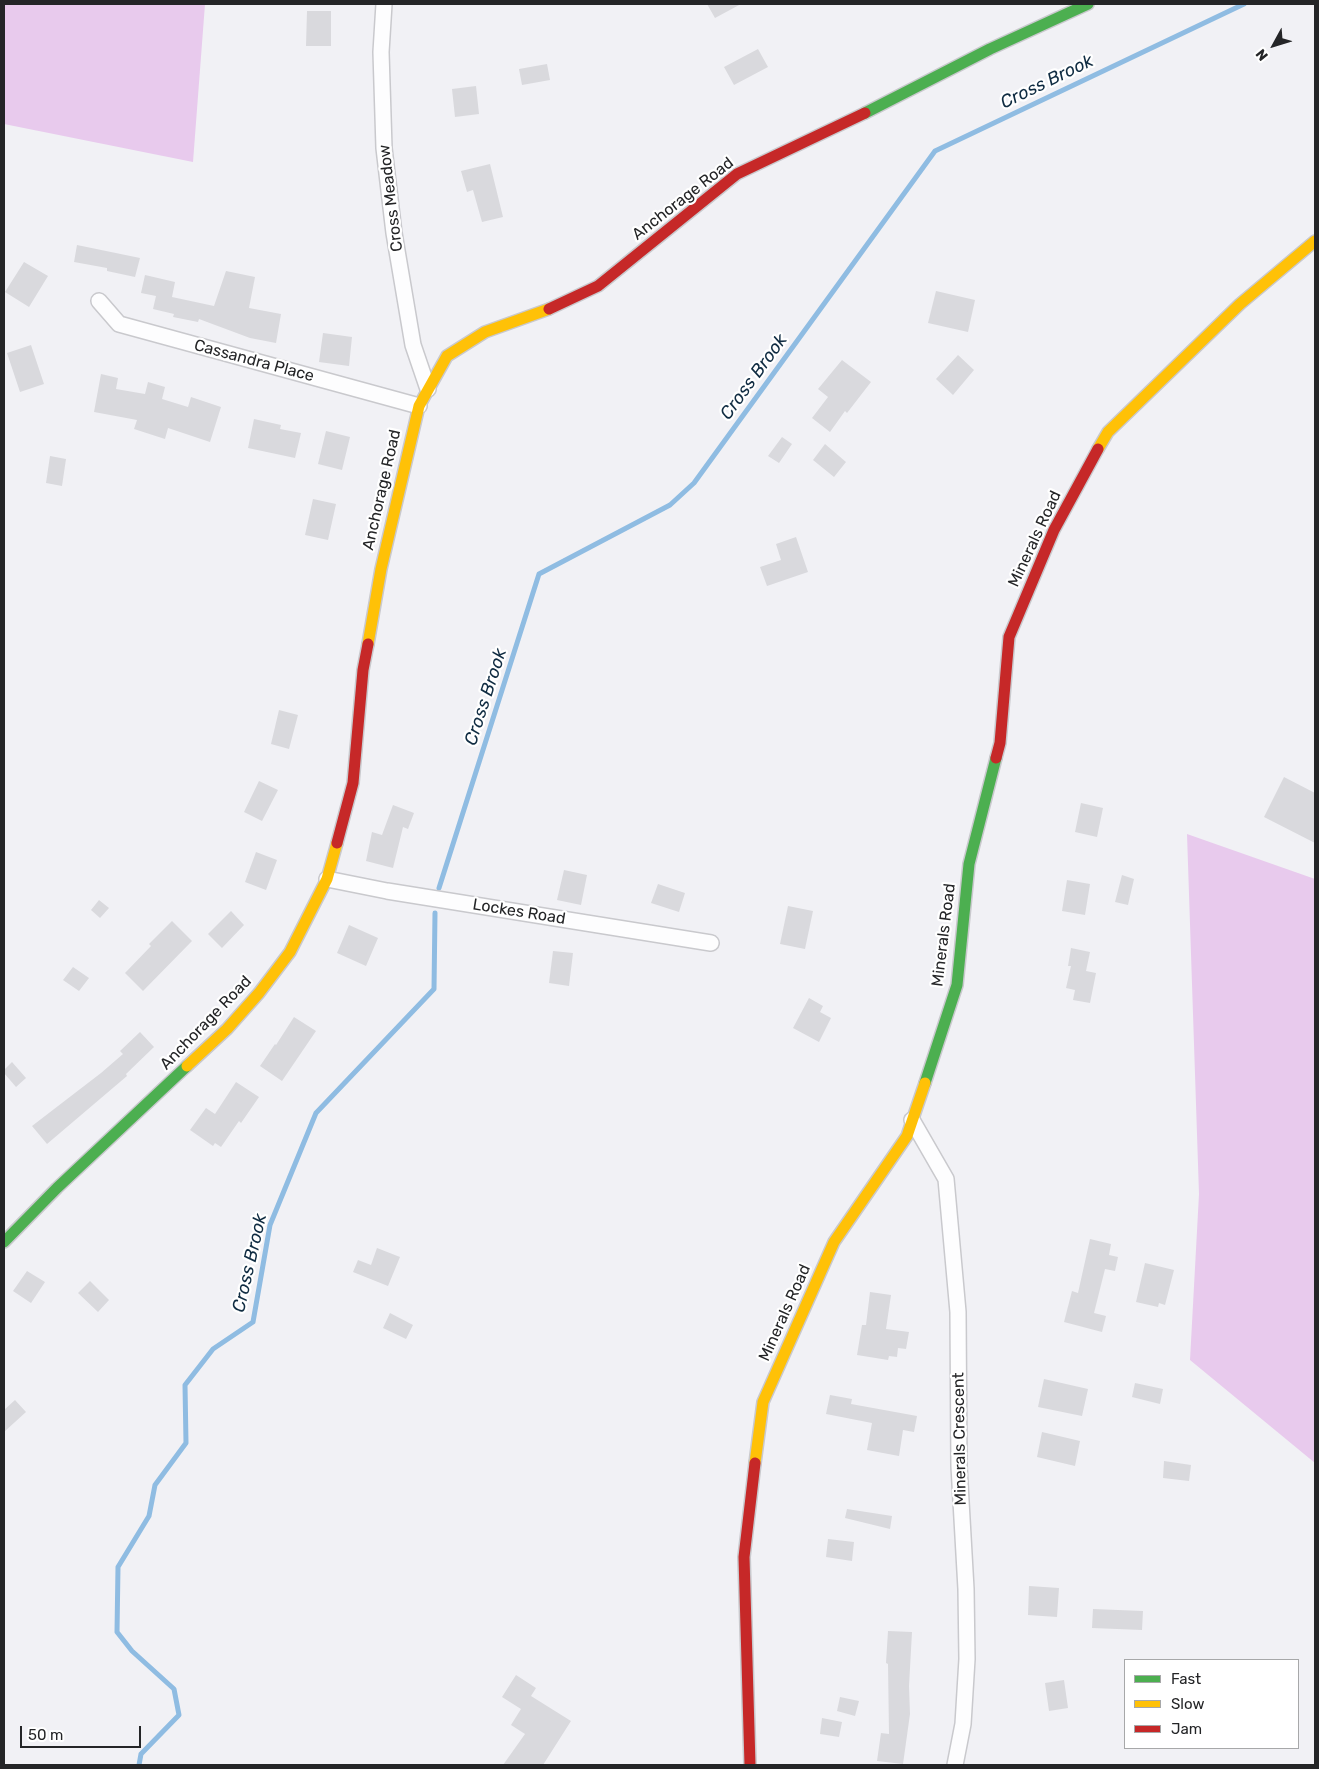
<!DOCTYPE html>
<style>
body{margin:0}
#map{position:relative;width:1319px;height:1769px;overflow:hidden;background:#f1f1f5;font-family:Rubik,sans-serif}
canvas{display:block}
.frame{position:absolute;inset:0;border:5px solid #242527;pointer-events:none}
.legend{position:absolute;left:1124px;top:1659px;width:175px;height:90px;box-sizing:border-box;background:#fff;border:1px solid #a7a8a9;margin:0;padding:6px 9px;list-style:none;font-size:15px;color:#242527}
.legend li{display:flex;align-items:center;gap:10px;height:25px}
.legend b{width:25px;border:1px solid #a7a8a9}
.north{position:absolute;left:1249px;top:20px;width:50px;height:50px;-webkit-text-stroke:4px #fff;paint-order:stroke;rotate:231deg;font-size:14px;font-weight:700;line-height:20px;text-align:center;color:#242527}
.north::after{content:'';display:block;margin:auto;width:18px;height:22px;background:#242527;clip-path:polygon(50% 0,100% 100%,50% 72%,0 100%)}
.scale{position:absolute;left:20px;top:1726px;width:121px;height:22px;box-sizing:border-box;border:2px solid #242527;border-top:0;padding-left:6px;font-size:15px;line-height:18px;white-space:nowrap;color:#242527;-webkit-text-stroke:4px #fff;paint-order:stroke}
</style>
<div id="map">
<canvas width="1319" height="1769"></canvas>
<div class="frame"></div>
<ul class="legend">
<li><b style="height:6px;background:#4caf50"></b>Fast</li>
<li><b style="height:6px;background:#ffc107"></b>Slow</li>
<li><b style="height:6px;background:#c62828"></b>Jam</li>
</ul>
<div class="north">N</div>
<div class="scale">50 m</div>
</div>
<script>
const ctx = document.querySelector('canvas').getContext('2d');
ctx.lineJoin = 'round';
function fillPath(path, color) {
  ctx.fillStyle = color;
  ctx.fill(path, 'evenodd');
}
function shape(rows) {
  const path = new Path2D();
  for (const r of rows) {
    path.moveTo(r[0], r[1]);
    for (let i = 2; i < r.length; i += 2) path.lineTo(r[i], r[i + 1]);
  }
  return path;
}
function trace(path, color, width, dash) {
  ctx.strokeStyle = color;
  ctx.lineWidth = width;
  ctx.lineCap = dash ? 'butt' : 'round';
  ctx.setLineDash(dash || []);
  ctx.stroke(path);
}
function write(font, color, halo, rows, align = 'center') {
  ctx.font = font + ' Rubik,sans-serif';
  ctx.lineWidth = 4.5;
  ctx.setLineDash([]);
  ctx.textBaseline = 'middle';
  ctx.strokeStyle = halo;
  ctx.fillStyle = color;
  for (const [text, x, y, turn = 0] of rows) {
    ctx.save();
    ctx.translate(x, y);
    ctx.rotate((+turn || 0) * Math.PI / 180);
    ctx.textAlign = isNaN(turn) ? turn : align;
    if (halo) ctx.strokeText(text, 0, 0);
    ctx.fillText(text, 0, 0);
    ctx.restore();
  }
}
const forest = shape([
 [4,4,205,4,193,162,4,124],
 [1187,834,1315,879,1315,1463,1190,1360,1199,1194]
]);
const stream = shape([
 [439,888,539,574,670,505,694,483,935,151,1244,4],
 [139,1765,141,1754,179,1715,174,1689,132,1651,117,1632,118,1567,149,1516,155,1485,186,1443,185,1385,213,1349,253,1322,270,1225,316,1113,434,989,435,913]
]);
const building = shape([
 [707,4,741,4,715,18],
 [307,11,331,11,331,46,306,46],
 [758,49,768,67,734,85,724,67],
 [547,64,550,80,522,85,519,69],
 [476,86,479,114,455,117,452,89],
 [490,164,503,217,482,222,473,190,467,192,461,171],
 [77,245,140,258,135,277,107,271,107,268,74,262],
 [24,262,48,276,29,307,5,292],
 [226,271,255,277,249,308,281,314,276,343,250,338,199,319,198,322,173,317,174,314,153,309,156,296,141,293,145,275,175,282,172,297,214,306],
 [936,291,975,300,968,332,928,323],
 [323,333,352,337,349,366,319,362],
 [31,345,44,384,20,392,7,353],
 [958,355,974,370,953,395,936,379],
 [842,360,871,382,847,413,845,411,830,432,812,418,828,397,818,389],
 [101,374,118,378,116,389,145,394,148,382,165,387,162,399,188,407,191,397,221,407,210,442,168,428,165,439,134,429,137,420,94,412],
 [254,419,281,425,280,429,301,433,295,458,248,448],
 [326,431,350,437,342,470,318,464],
 [782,437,792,444,779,463,768,456],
 [825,444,846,462,834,477,813,460],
 [50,456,66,459,62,486,46,483],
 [313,499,336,504,328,540,305,535],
 [796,537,808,572,767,586,760,567,781,560,776,544],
 [279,710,298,715,289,749,271,744],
 [1284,777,1315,793,1315,843,1264,817],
 [259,781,278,790,262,821,244,812],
 [1081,803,1103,808,1097,837,1075,832],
 [393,805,414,813,408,829,403,827,393,868,366,861,372,832,382,835],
 [256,852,277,860,266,890,245,882],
 [564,870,587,875,581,905,557,900],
 [1122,875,1134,879,1128,905,1115,902],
 [1067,880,1090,884,1085,915,1062,911],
 [658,884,685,893,679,912,651,903],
 [99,900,109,908,100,918,91,910],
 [788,906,813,911,805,949,780,944],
 [231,911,244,925,222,948,208,934],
 [172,921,192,941,143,991,125,973,151,946,149,944],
 [349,925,378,938,366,966,337,953],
 [1071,948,1090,952,1086,971,1096,973,1090,1003,1073,1000,1075,990,1066,988,1071,966,1068,966],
 [553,951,573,953,569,986,549,983],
 [73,967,89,978,79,991,63,980],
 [809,998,823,1006,820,1012,831,1018,819,1042,793,1028],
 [294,1017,316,1031,282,1081,260,1066,275,1044,276,1045],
 [140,1032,154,1047,126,1074,127,1076,47,1144,32,1126,101,1073,123,1054,120,1051],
 [12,1062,26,1078,16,1087,4,1073,4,1070],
 [236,1082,259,1097,241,1123,239,1121,221,1147,215,1143,213,1146,190,1130,206,1108,215,1114],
 [1090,1239,1111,1244,1109,1255,1118,1257,1115,1271,1105,1269,1094,1313,1106,1316,1102,1332,1064,1322,1072,1291,1078,1293],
 [377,1248,400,1257,388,1286,353,1272,358,1260,371,1265],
 [1145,1263,1174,1270,1165,1305,1159,1303,1158,1307,1136,1302],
 [27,1271,45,1282,31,1303,13,1291],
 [90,1281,109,1300,98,1312,78,1293],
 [870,1292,891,1295,886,1329,909,1332,906,1349,898,1348,897,1357,889,1356,888,1360,857,1355,862,1325,866,1325],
 [390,1313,413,1325,406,1339,383,1328],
 [1044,1379,1088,1389,1082,1416,1038,1407],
 [1135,1383,1163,1389,1160,1404,1132,1397],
 [830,1395,852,1399,851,1404,917,1416,914,1432,903,1430,899,1456,867,1450,872,1423,826,1414],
 [15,1400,26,1412,4,1432,4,1410],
 [1042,1432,1080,1441,1075,1466,1037,1457],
 [1164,1461,1191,1465,1189,1481,1163,1478],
 [847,1509,892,1516,890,1529,845,1518],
 [828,1539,854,1542,852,1561,826,1557],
 [1029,1586,1059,1588,1057,1617,1028,1615],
 [1093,1609,1143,1611,1142,1630,1092,1628],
 [888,1631,912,1632,909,1686,910,1714,903,1764,877,1761,881,1733,889,1734,888,1664,886,1663],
 [516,1675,536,1688,531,1696,571,1721,543,1765,503,1765,525,1734,511,1725,521,1709,502,1697],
 [1064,1680,1068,1708,1049,1711,1045,1683],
 [840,1697,859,1701,855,1716,837,1711],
 [822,1718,842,1722,839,1737,820,1734]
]);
const street = shape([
 [384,4,381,52,384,148,394,233,413,345,428,389],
 [99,301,119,324,419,406],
 [327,879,387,891,711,943],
 [912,1120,946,1179,958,1312,959,1466,966,1589,967,1659,963,1724,955,1765]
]);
const fast = shape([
 [865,113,990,49,1088,4],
 [925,1083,957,985,969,864,996,758],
 [4,1242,57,1188,187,1066]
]);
const slow = shape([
 [1098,449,1108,432,1240,304,1315,241],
 [368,644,381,569,419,406,447,356,485,332,549,309],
 [187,1066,227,1029,259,993,290,952,327,879,337,843],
 [755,1463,763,1402,834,1242,907,1136,925,1083]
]);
const jam = shape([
 [549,309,598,286,737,174,865,113],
 [996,758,1000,743,1009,637,1054,530,1098,449],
 [337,843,353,783,363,670,368,644],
 [750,1765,744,1557,755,1463]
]);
const streetNames = [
 ["Cross Meadow",391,198,-97],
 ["Anchorage Road",683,199,-38],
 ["Cassandra Place",254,361,15],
 ["Anchorage Road",382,490,-77],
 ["Minerals Road",1035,539,-65],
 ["Lockes Road",519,912,9],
 ["Minerals Road",944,935,-83],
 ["Anchorage Road",206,1023,-46],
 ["Minerals Road",785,1313,-66],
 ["Minerals Crescent",960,1439,-91]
];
const waterNames = [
 ["Cross Brook",1047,82,-26],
 ["Cross Brook",754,377,-54],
 ["Cross Brook",486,697,-72],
 ["Cross Brook",250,1263,-77]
];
fillPath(forest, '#e8caed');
trace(stream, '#8fbce2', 5);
fillPath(building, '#d9d9dd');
trace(street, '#c9c9cd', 18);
trace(fast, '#c9c9cd', 14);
trace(slow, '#c9c9cd', 14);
trace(jam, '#c9c9cd', 14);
trace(street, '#fdfdfe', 15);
trace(fast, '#4caf50', 11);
trace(slow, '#ffc107', 11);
trace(jam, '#c62828', 11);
write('16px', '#242527', '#fff', streetNames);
write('italic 18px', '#102c42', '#fff', waterNames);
</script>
